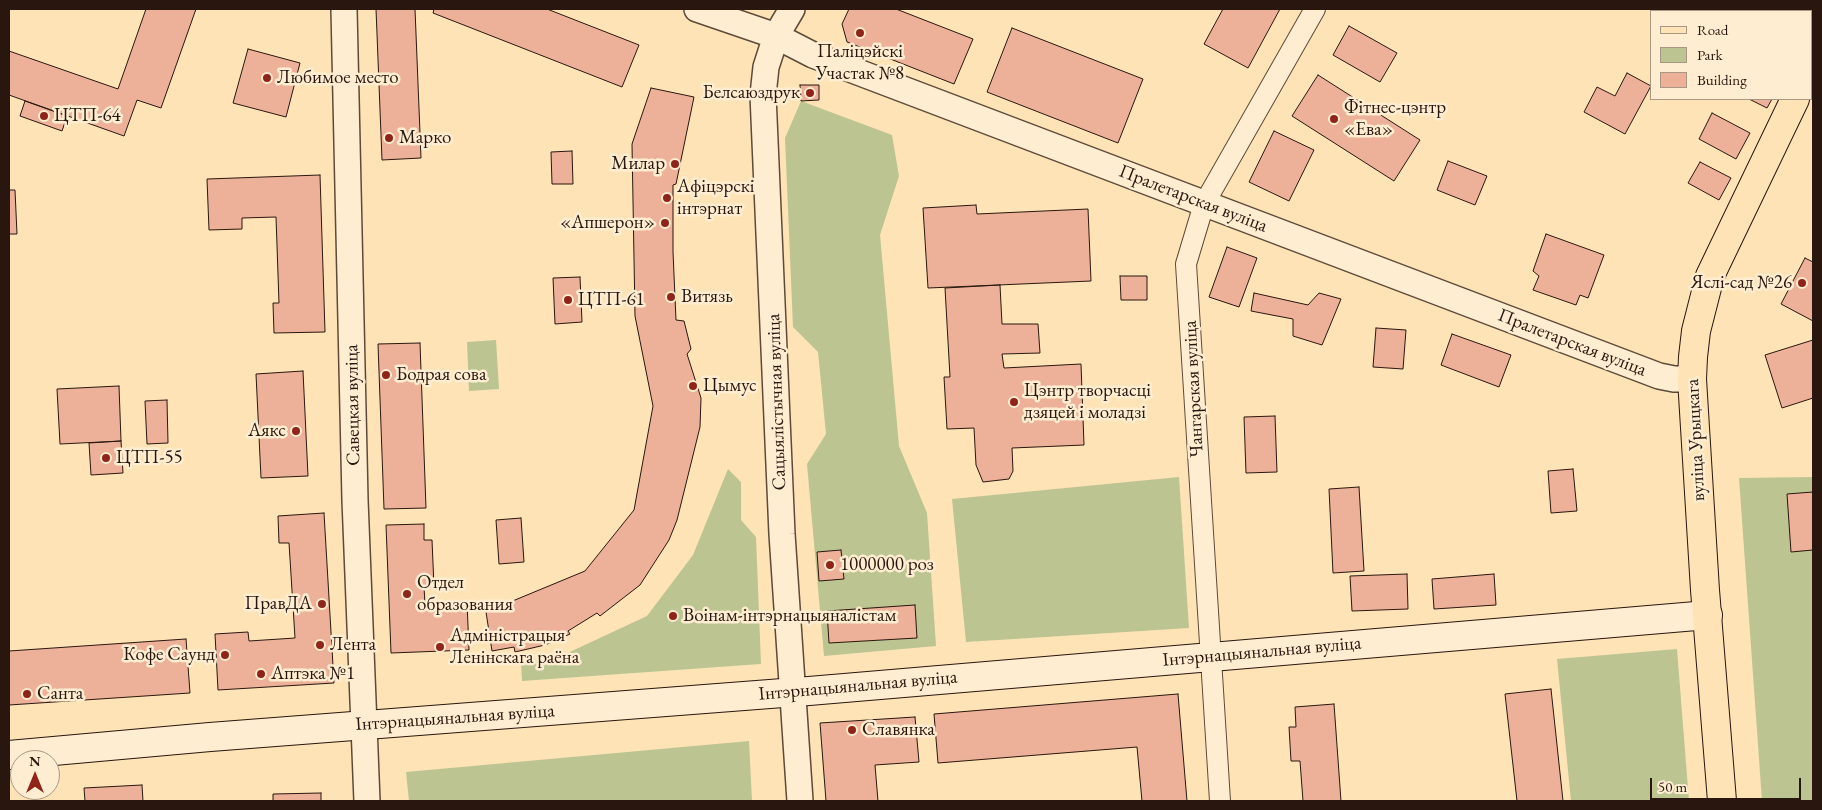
<!DOCTYPE html>
<meta charset="utf-8">
<style>
body{margin:0}
#map{position:relative;width:1822px;height:810px;overflow:hidden;background:#fee3b7;font-family:"EB Garamond",serif}
canvas{display:block}
.frame{position:absolute;inset:0;border:10px solid #29170f;pointer-events:none}
.legend{position:absolute;left:1650px;top:10px;width:162px;height:90px;box-sizing:border-box;background:#feedd0;border:1px solid #a99783;margin:0;padding:6px 9px;list-style:none;font-size:15px;color:#29170f}
.legend li{display:flex;align-items:center;gap:10px;height:25px}
.legend b{width:25px;border:1px solid #a99783}
.north{position:absolute;left:10px;top:750px;width:50px;height:50px;box-sizing:border-box;background:#feedd0;border:1px solid #a99783;border-radius:50%;rotate:0deg;font-size:14px;font-weight:700;line-height:20px;text-align:center;color:#29170f}
.north::after{content:'';display:block;margin:auto;width:18px;height:22px;background:#8f2418;clip-path:polygon(50% 0,100% 100%,50% 72%,0 100%)}
.scale{position:absolute;left:1650px;top:778px;width:151px;height:22px;box-sizing:border-box;border:2px solid #29170f;border-top:0;padding-left:6px;font-size:15px;line-height:18px;white-space:nowrap;color:#29170f;-webkit-text-stroke:4px #feedd0;paint-order:stroke}
</style>
<div id="map">
<canvas width="1822" height="810"></canvas>
<div class="frame"></div>
<ul class="legend">
<li><b style="height:6px;background:#fee3b7"></b>Road</li>
<li><b style="height:14px;background:#bcc491"></b>Park</li>
<li><b style="height:14px;background:#edb098"></b>Building</li>
</ul>
<div class="north">N</div>
<div class="scale">50 m</div>
</div>
<script>
const ctx = document.querySelector('canvas').getContext('2d');
ctx.lineJoin = 'round';
function fillPath(path, color) {
  ctx.fillStyle = color;
  ctx.fill(path, 'evenodd');
}
function shape(rows) {
  const path = new Path2D();
  for (const r of rows) {
    path.moveTo(r[0], r[1]);
    for (let i = 2; i < r.length; i += 2) path.lineTo(r[i], r[i + 1]);
  }
  return path;
}
function trace(path, color, width, dash) {
  ctx.strokeStyle = color;
  ctx.lineWidth = width;
  ctx.lineCap = dash ? 'butt' : 'round';
  ctx.setLineDash(dash || []);
  ctx.stroke(path);
}
function write(font, color, halo, rows, align = 'center') {
  ctx.font = font + ' "EB Garamond",serif';
  ctx.lineWidth = 5;
  ctx.setLineDash([]);
  ctx.textBaseline = 'middle';
  ctx.strokeStyle = halo;
  ctx.fillStyle = color;
  for (const [text, x, y, turn = 0] of rows) {
    ctx.save();
    ctx.translate(x, y);
    ctx.rotate((+turn || 0) * Math.PI / 180);
    ctx.textAlign = isNaN(turn) ? turn : align;
    if (halo) ctx.strokeText(text, 0, 0);
    ctx.fillText(text, 0, 0);
    ctx.restore();
  }
}
const green = shape([
 [801,101,892,135,899,176,880,235,899,446,927,513,936,646,824,656,807,464,826,434,818,352,793,327,785,138],
 [496,340,499,389,469,391,467,342],
 [728,469,741,482,741,520,756,537,761,664,522,681,521,662,559,657,647,616,693,555],
 [1179,477,1189,628,966,642,952,499],
 [1813,477,1813,801,1762,801,1739,478],
 [1677,649,1689,801,1571,801,1557,659],
 [749,741,752,801,409,801,406,772]
]);
const building = shape([
 [146,9,196,9,161,108,137,100,124,136,9,95,9,51,118,89,146,9],
 [376,9,415,9,421,158,382,160,376,9],
 [434,9,547,9,639,45,622,87,433,13,434,9],
 [849,9,896,9,973,39,954,84,847,42,842,24,849,9],
 [1223,9,1280,9,1248,68,1204,44,1223,9],
 [1715,9,1749,9,1748,11,1714,11,1715,9],
 [1759,9,1805,9,1809,11,1758,11,1759,9],
 [1349,26,1397,53,1380,82,1333,55,1349,26],
 [1012,28,1143,79,1118,143,987,92,1012,28],
 [248,49,300,63,286,117,233,103,248,49],
 [1627,73,1651,86,1625,134,1584,112,1597,87,1615,96,1627,73],
 [1318,75,1420,140,1394,181,1292,116,1318,75],
 [800,85,819,85,819,100,801,101,800,85],
 [651,88,694,97,676,184,673,185,673,252,676,320,684,321,691,349,687,354,701,398,700,427,677,520,669,540,640,585,600,616,597,613,568,631,570,634,545,645,515,652,514,647,492,651,486,612,585,571,634,510,653,406,635,316,632,144,651,88],
 [1749,99,1772,99,1767,108,1749,99],
 [25,101,67,116,62,131,20,116,25,101],
 [1712,113,1750,133,1736,159,1699,139,1712,113],
 [1274,131,1314,150,1289,201,1249,182,1274,131],
 [572,151,573,184,552,184,551,152,572,151],
 [1448,161,1487,176,1475,205,1437,190,1448,161],
 [1700,162,1731,178,1719,200,1688,183,1700,162],
 [320,175,325,332,274,333,273,303,279,303,276,217,242,218,242,229,209,230,207,179,320,175],
 [9,190,15,190,17,234,9,234,9,190],
 [976,205,977,214,1088,209,1091,281,928,288,923,208,976,205],
 [1546,234,1604,255,1588,298,1580,295,1576,305,1533,290,1539,276,1533,271,1546,234],
 [1227,247,1257,258,1239,307,1209,297,1227,247],
 [1805,258,1813,262,1813,321,1781,304,1805,258],
 [1120,276,1147,276,1147,300,1121,300,1120,276],
 [580,277,582,322,555,324,553,278,580,277],
 [1000,285,1002,324,1038,324,1040,353,1002,354,1004,368,1081,364,1084,445,1012,448,1013,471,1009,479,983,482,976,465,974,428,947,429,944,377,950,377,945,288,1000,285],
 [1254,293,1308,305,1319,293,1341,299,1322,345,1293,336,1293,319,1251,311,1254,293],
 [1376,328,1406,330,1403,369,1373,367,1376,328],
 [1452,334,1511,355,1499,387,1441,365,1452,334],
 [1813,340,1813,398,1782,408,1765,355,1813,340],
 [420,343,426,508,384,509,378,344,420,343],
 [303,371,308,476,261,478,256,374,303,371],
 [119,386,121,441,60,444,57,389,119,386],
 [167,400,168,443,147,444,145,401,167,400],
 [1275,416,1277,472,1246,473,1244,417,1275,416],
 [121,441,123,473,91,475,89,443,121,441],
 [1573,469,1577,511,1551,513,1548,471,1573,469],
 [1359,487,1364,571,1333,573,1329,489,1359,487],
 [1813,492,1813,550,1791,552,1787,494,1813,492],
 [324,513,334,683,218,690,215,634,248,632,249,641,295,638,289,543,279,543,278,516,324,513],
 [521,518,524,562,499,564,496,520,521,518],
 [424,524,424,540,432,540,434,587,424,587,425,604,467,602,469,650,391,653,386,525,424,524],
 [841,550,844,579,819,581,817,552,841,550],
 [1407,574,1408,609,1352,611,1350,576,1407,574],
 [1494,574,1496,605,1434,609,1432,579,1494,574],
 [915,605,917,638,829,643,827,611,915,605],
 [186,639,190,693,9,705,9,651,186,639],
 [1551,689,1563,801,1517,801,1505,694,1551,689],
 [1178,694,1187,801,1142,801,1137,747,938,763,934,714,1178,694],
 [1334,704,1341,801,1303,801,1300,761,1291,761,1289,727,1296,727,1295,707,1334,704],
 [915,717,919,762,875,765,878,801,826,801,820,723,915,717],
 [142,785,143,801,85,801,84,788,142,785],
 [321,793,321,801,273,801,273,794,321,793]
]);
const minor = shape([
 [1220,801,1186,264,1204,204,1315,9]
]);
const tertiary = shape([
 [344,9,355,500,367,801],
 [697,9,776,36,813,55,1659,376,1674,379,1692,379],
 [792,9,776,36,766,67,763,95,782,534,800,801]
]);
const secondary = shape([
 [9,755,210,737,809,691,1708,615]
]);
const primary = shape([
 [1811,66,1813,61],
 [1722,801,1705,590,1692,379,1693,357,1696,331,1710,276,1795,99]
]);
const markers = [
 [860,33,5,"#8f2418"],
 [267,78,5,"#8f2418"],
 [810,93,5,"#8f2418"],
 [44,116,5,"#8f2418"],
 [1334,119,5,"#8f2418"],
 [389,138,5,"#8f2418"],
 [675,164,5,"#8f2418"],
 [667,198,5,"#8f2418"],
 [665,223,5,"#8f2418"],
 [1802,283,5,"#8f2418"],
 [671,297,5,"#8f2418"],
 [568,300,5,"#8f2418"],
 [386,375,5,"#8f2418"],
 [693,386,5,"#8f2418"],
 [1014,402,5,"#8f2418"],
 [296,431,5,"#8f2418"],
 [106,458,5,"#8f2418"],
 [830,565,5,"#8f2418"],
 [407,594,5,"#8f2418"],
 [322,604,5,"#8f2418"],
 [673,616,5,"#8f2418"],
 [320,645,5,"#8f2418"],
 [440,647,5,"#8f2418"],
 [225,655,5,"#8f2418"],
 [261,674,5,"#8f2418"],
 [27,694,5,"#8f2418"],
 [852,730,5,"#8f2418"]
];
const poiNames = [
 ["Паліцэйскі",860,52,"center"],
 ["Участак №8",860,74,"center"],
 ["Любимое место",277,78],
 ["Белсаюздрук",800,93,"right"],
 ["Фітнес-цэнтр",1344,108],
 ["«Ева»",1344,130],
 ["ЦТП-64",54,116],
 ["Марко",399,138],
 ["Милар",665,164,"right"],
 ["Афіцэрскі",677,187],
 ["інтэрнат",677,209],
 ["«Апшерон»",655,223,"right"],
 ["Яслі-сад №26",1792,283,"right"],
 ["Витязь",681,297],
 ["ЦТП-61",578,300],
 ["Бодрая сова",396,375],
 ["Цымус",703,386],
 ["Цэнтр творчасці",1024,391],
 ["дзяцей і моладзі",1024,413],
 ["Аякс",286,431,"right"],
 ["ЦТП-55",116,458],
 ["1000000 роз",840,565],
 ["Отдел",417,583],
 ["образования",417,605],
 ["ПравДА",312,604,"right"],
 ["Воінам-інтэрнацыяналістам",683,616],
 ["Адміністрацыя",450,636],
 ["Ленінскага раёна",450,658],
 ["Лента",330,645],
 ["Кофе Саунд",215,655,"right"],
 ["Аптэка №1",271,674],
 ["Санта",37,694],
 ["Славянка",862,730]
];
const streetNames = [
 ["Пралетарская вуліца",1193,199,21],
 ["Пралетарская вуліца",1572,343,21],
 ["Чангарская вуліца",1194,389,-93],
 ["Сацыялістычная вуліца",777,402,-92],
 ["Савецкая вуліца",353,405,-91],
 ["вуліца Урыцкага",1696,440,-93],
 ["Інтэрнацыянальная вуліца",1262,652,-5],
 ["Інтэрнацыянальная вуліца",858,686,-5],
 ["Інтэрнацыянальная вуліца",455,718,-4]
];
fillPath(green, '#bcc491');
fillPath(building, '#edb098');
trace(building, '#29170f', 1);
trace(minor, '#5e4a39', 22);
trace(tertiary, '#5e4a39', 28);
trace(secondary, '#29170f', 30);
trace(primary, '#29170f', 30);
trace(minor, '#feedd0', 20);
trace(tertiary, '#feedd0', 25);
trace(secondary, '#feedd0', 28);
trace(primary, '#fee3b7', 28);
for (const [x, y, r, color] of markers) {
  const dot = new Path2D();
  dot.arc(x, y, r, 0, 2 * Math.PI);
  ctx.fillStyle = color;
  ctx.fill(dot);
  trace(dot, '#feedd0', 2);
}
write('19px', '#29170f', '#feedd0', poiNames, 'left');
write('19px', '#29170f', '#feedd0', streetNames);
</script>
